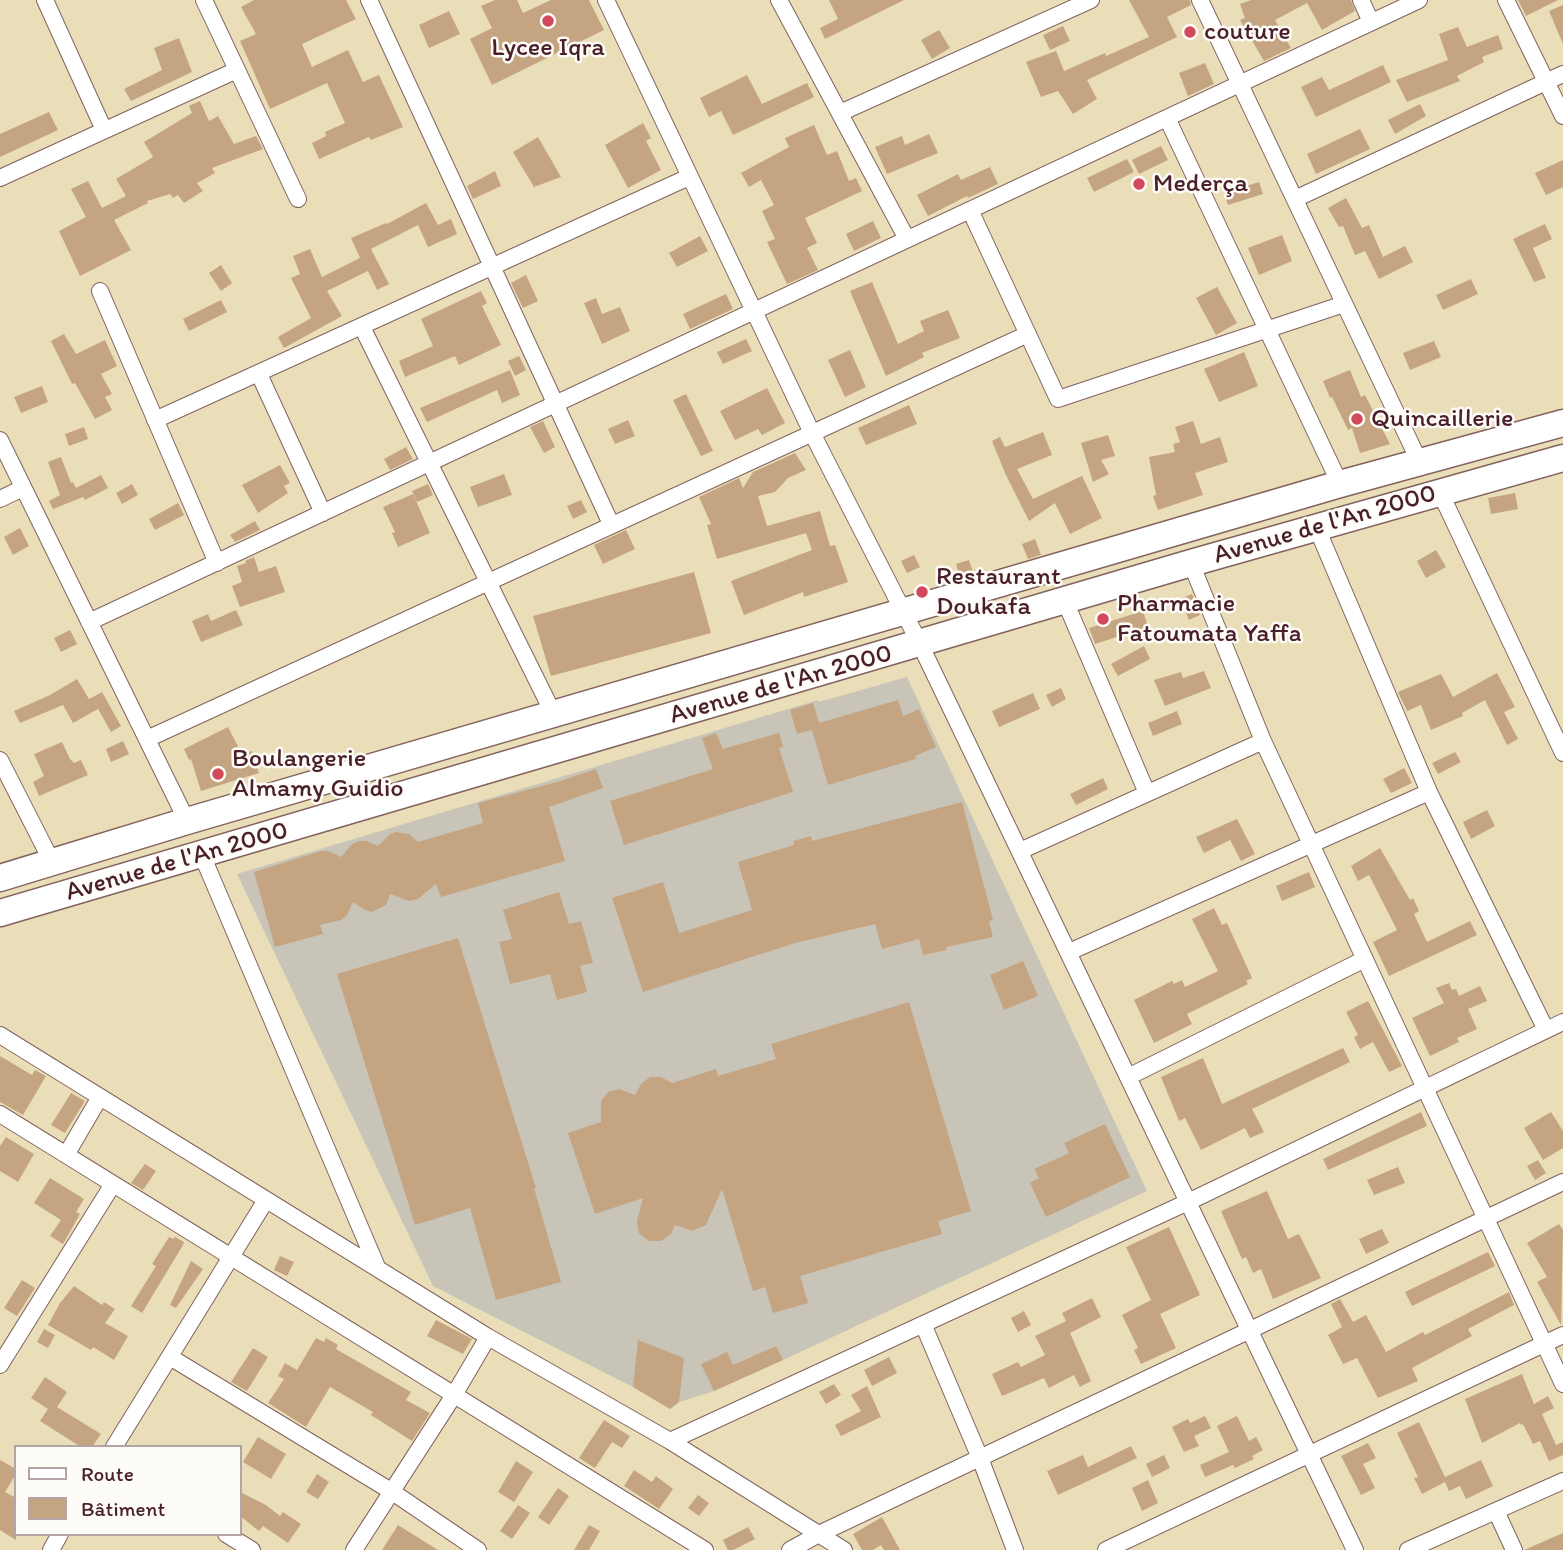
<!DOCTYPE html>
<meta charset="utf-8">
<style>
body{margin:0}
#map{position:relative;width:1563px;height:1550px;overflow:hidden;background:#eadeb9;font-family:Itim,sans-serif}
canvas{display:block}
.legend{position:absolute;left:14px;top:1445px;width:228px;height:91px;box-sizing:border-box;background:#fdfcf7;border:2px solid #b5a4a5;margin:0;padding:9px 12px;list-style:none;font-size:21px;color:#4a1f2b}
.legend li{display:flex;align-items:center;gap:14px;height:35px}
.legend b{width:35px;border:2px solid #b5a4a5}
</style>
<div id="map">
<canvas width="1563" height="1550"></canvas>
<ul class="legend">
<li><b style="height:9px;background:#fff"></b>Route</li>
<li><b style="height:19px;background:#c5a581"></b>Bâtiment</li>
</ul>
</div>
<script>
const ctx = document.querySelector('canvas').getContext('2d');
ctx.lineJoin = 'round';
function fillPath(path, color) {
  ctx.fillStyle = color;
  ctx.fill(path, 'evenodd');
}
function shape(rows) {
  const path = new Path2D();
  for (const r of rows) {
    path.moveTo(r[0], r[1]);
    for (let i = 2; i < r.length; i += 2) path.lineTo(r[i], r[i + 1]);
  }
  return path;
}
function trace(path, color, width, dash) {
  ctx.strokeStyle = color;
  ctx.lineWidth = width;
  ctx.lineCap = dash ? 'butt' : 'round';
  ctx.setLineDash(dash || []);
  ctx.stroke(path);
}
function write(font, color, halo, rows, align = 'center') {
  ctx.font = font + ' Itim,sans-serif';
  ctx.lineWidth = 5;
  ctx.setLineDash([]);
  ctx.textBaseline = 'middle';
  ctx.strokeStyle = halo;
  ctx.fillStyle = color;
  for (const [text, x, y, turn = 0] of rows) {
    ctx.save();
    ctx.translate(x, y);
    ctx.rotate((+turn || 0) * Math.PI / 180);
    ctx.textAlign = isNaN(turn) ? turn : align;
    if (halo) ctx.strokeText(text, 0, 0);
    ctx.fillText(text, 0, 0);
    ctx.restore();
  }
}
const industrial = shape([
 [907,677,1147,1191,783,1360,714,1391,679,1402,670,1409,633,1387,433,1286,237,874,818,700,819,702]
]);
const building = shape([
 [254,0,346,0,356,19,302,44,312,67,348,50,363,82,379,75,403,127,371,140,369,137,319,159,312,143,326,136,325,132,345,123,327,83,270,109,240,41,256,34,241,7],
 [495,0,517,0,523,13,551,0,589,0,604,30,492,85,470,39,492,28,481,6],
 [829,0,904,0,825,39,820,28,838,19],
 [1129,0,1190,0,1191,5,1167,17,1177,37,1087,80,1097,99,1073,114,1058,91,1041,97,1026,62,1056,51,1064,71,1105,53,1106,56,1149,37],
 [1251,0,1351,0,1355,11,1322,30,1307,3,1275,20,1291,48,1264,61,1240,20,1245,18,1240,4],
 [1518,0,1558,0,1526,16],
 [1563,5,1563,44,1549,11],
 [449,11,460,34,429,48,419,25],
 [1063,26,1070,41,1050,50,1043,35],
 [1458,27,1467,47,1498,35,1503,49,1482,57,1484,62,1457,76,1460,81,1407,102,1396,80,1448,60,1439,34],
 [939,30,950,48,932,59,921,40],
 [179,38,192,72,131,101,124,89,162,70,154,48],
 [1205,63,1214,84,1188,96,1179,73],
 [1383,65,1391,82,1316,117,1301,87,1322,77,1329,90],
 [747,75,762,104,807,83,814,97,733,135,721,111,709,117,700,98],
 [200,101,209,121,218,116,234,144,256,136,263,149,212,168,215,173,197,183,203,191,184,203,178,195,173,198,170,194,147,201,148,203,114,220,131,250,80,276,59,231,86,217,71,189,88,181,102,208,126,196,116,179,153,157,144,142,192,113,189,106],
 [1420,104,1426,116,1395,134,1388,120],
 [49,112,58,130,0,157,0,134],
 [643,123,651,138,646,141,661,170,628,188,605,145],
 [814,125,827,155,837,151,849,181,856,178,862,191,805,218,817,243,807,248,818,270,787,284,767,242,775,239,762,211,774,205,761,180,749,187,741,173,789,147,785,138],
 [1360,129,1370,149,1316,174,1307,154],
 [929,134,938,153,887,174,875,147,902,136,905,145],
 [538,137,561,177,534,187,513,152],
 [1161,146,1168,160,1139,174,1132,160],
 [1127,159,1134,172,1094,192,1087,178],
 [1563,160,1563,187,1546,195,1535,173],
 [990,167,998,184,968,198,967,196,928,216,917,195,958,174,961,180],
 [495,171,501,186,473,199,467,186],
 [1259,182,1263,194,1228,205,1224,193],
 [1346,198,1362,228,1369,225,1383,257,1405,246,1413,262,1379,279,1365,251,1355,255,1343,226,1339,227,1328,208],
 [426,203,438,225,451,219,457,234,428,247,418,225,371,249,389,284,377,290,368,271,327,291,342,316,284,348,278,337,311,318,291,278,300,274,293,256,310,249,322,277,360,258,351,238,386,223,387,224],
 [873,221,881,238,854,251,846,234],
 [1545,224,1552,239,1533,248,1546,278,1534,282,1513,239],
 [1282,235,1292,261,1259,275,1248,248],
 [700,236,708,251,677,267,669,253],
 [221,265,232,283,221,291,209,273],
 [526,275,538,301,523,308,511,283],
 [1471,279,1478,294,1443,310,1436,295],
 [872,282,898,344,924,331,920,321,948,310,960,338,922,353,924,357,886,376,850,291],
 [1217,287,1237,323,1216,335,1196,298],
 [481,291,487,303,482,306,501,345,459,365,455,356,405,377,399,361,433,346,421,319],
 [726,294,733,309,690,329,683,314],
 [596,298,602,314,620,307,630,331,602,344,584,303],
 [221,300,227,312,189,331,183,319],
 [64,334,76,354,105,340,117,366,101,374,112,394,105,397,112,410,95,419,75,383,72,384,51,341],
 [746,339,752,351,723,364,717,352],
 [1434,341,1441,357,1410,370,1403,353],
 [850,350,866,387,845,397,828,360],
 [1244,352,1258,386,1219,402,1204,369],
 [519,356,526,370,515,376,508,361],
 [510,370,520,395,502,403,497,390,427,422,420,408],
 [1350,370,1361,397,1365,395,1390,444,1360,453,1352,428,1348,430,1332,397,1330,398,1323,381],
 [42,386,48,402,21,413,14,397],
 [767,388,785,423,762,435,758,429,735,440,720,411],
 [686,394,713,451,701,456,673,400],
 [909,405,917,424,866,445,858,428],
 [628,420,635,436,615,444,608,429],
 [543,421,555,447,544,453,530,427],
 [1193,421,1201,444,1220,437,1228,462,1195,473,1203,495,1158,510,1153,496,1156,495,1149,457,1175,452,1173,444,1180,442,1175,427],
 [84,427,88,439,69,446,65,434],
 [1043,432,1052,455,1017,469,1033,499,1082,476,1102,518,1070,534,1055,503,1029,521,1005,473,992,441,1000,437,1005,447],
 [1108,435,1115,456,1101,460,1109,474,1093,482,1081,443],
 [406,447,413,459,390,470,384,459],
 [795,453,806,470,788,478,775,492,758,496,767,526,820,511,830,546,835,545,848,582,804,597,803,592,744,615,731,581,812,550,806,533,717,559,707,525,711,524,699,497,739,478,743,488,753,472],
 [61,457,71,483,73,482,76,488,101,475,108,488,85,500,83,497,53,509,49,501,60,495,48,462],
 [280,465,290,483,284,486,288,493,258,513,242,485],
 [504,474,512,495,478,507,470,487],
 [132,484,138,495,122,504,116,493],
 [428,484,433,495,417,502,412,491],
 [1515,493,1518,509,1491,514,1488,498],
 [413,494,430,533,398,547,392,533,395,532,383,507],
 [581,500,587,512,573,519,567,506],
 [178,503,184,515,155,530,149,519],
 [255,521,260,530,235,542,230,535],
 [20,528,29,546,13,555,4,537],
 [626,530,635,549,603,564,594,545],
 [1035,539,1041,555,1028,559,1022,544],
 [1436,550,1446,567,1426,578,1417,561],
 [914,555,920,567,907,573,901,561],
 [254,557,259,572,276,566,285,592,240,607,232,586,242,582,237,566,246,563,245,561],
 [969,560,974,575,960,579,956,564],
 [694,572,711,633,551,676,533,616],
 [1192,594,1200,615,1189,620,1180,599],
 [236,610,243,625,201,642,192,621,208,614,211,621],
 [1143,611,1148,627,1095,644,1089,628],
 [70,630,77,644,61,652,54,638],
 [1144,646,1150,659,1118,676,1111,664],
 [1204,671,1211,688,1165,706,1154,680,1181,672,1183,678],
 [1497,673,1515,707,1504,712,1518,739,1507,745,1485,700,1462,713,1463,716,1431,730,1421,705,1407,711,1398,692,1441,674,1453,697],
 [77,679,89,699,102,692,121,726,111,732,98,709,73,723,63,705,20,723,14,711,50,695],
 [1061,688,1066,699,1052,707,1046,695],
 [1033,693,1040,709,999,727,992,711],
 [898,700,903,716,919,709,936,747,915,756,916,759,828,785,812,730,797,734,790,710,813,703,819,723],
 [1177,711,1182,724,1153,736,1148,723],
 [228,727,242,754,252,751,259,773,201,791,191,759,189,760,184,749],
 [716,733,723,749,779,733,783,747,779,748,793,792,624,845,610,801,713,769,702,738],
 [123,741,129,754,111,762,106,749],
 [62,742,70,759,74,763,81,760,88,775,39,796,33,782,44,776,34,754],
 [1455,752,1461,762,1438,774,1432,763],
 [1404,768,1412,783,1391,793,1383,779],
 [596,769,603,788,549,807,565,861,441,897,436,884,418,899,409,901,390,894,386,905,372,912,365,910,353,902,347,915,341,920,320,925,323,934,275,947,254,872,321,851,328,851,341,857,352,844,359,841,366,841,378,846,390,834,396,832,409,834,418,842,483,823,478,803,557,782],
 [1103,778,1108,789,1076,805,1070,794],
 [962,802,993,920,989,921,993,937,946,947,947,950,923,955,919,939,882,949,875,924,795,943,643,992,612,898,663,882,679,933,752,910,738,862,794,845,793,841,811,836,812,841],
 [1487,810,1495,826,1471,839,1463,822],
 [1237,819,1255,854,1241,861,1230,840,1204,853,1196,837],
 [1380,848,1410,900,1413,898,1419,911,1414,914,1427,942,1470,921,1477,935,1389,976,1373,942,1397,930,1369,875,1358,881,1351,866],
 [1309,872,1315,887,1282,901,1276,886],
 [559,892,569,924,581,921,593,963,580,966,587,992,557,1000,550,974,510,984,499,942,512,939,503,910],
 [1214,908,1222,925,1227,923,1252,978,1246,981,1248,984,1187,1014,1192,1024,1154,1043,1134,1000,1172,981,1174,984,1182,980,1185,987,1218,971,1192,919],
 [458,938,536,1188,534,1188,561,1282,496,1300,470,1208,415,1225,337,974],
 [1023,961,1038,996,1004,1010,990,975],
 [1449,983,1452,990,1456,989,1459,996,1480,986,1487,1001,1468,1009,1477,1029,1457,1038,1459,1042,1430,1056,1412,1018,1444,1003,1436,988],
 [1368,1001,1402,1066,1389,1072,1373,1042,1360,1049,1354,1037,1358,1035,1346,1012],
 [909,1002,971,1211,938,1221,942,1234,800,1276,808,1303,773,1313,765,1287,753,1291,722,1189,706,1225,692,1231,675,1225,671,1234,661,1241,649,1241,639,1233,637,1221,643,1198,595,1214,568,1133,601,1122,601,1101,608,1092,619,1089,635,1095,641,1084,650,1077,661,1077,672,1083,716,1069,718,1076,776,1059,771,1044],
 [1343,1048,1350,1062,1252,1109,1264,1132,1250,1138,1245,1128,1201,1150,1185,1118,1179,1121,1161,1077,1203,1058,1222,1104],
 [0,1056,32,1075,35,1070,46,1076,23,1115,0,1102],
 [71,1093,85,1101,65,1133,51,1125],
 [1421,1112,1427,1126,1328,1170,1323,1159],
 [1551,1112,1563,1131,1563,1148,1543,1160,1524,1128],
 [1105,1124,1130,1177,1046,1217,1030,1183,1039,1178,1034,1169,1069,1153,1064,1143],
 [6,1137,34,1154,18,1182,0,1171,0,1146],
 [1538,1160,1546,1173,1535,1180,1527,1166],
 [145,1164,156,1171,143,1190,131,1183],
 [1398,1167,1405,1183,1374,1195,1367,1180],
 [50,1178,84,1199,76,1212,80,1214,63,1244,50,1236,61,1220,34,1203],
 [1267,1191,1288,1239,1299,1234,1321,1278,1273,1299,1261,1269,1253,1273,1246,1257,1242,1259,1221,1211],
 [1559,1224,1563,1230,1561,1325,1537,1282,1547,1277,1527,1243],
 [1169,1227,1200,1295,1160,1314,1176,1348,1141,1364,1134,1350,1138,1348,1122,1315,1151,1300,1126,1247],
 [1382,1229,1389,1243,1366,1254,1359,1239],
 [169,1237,173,1239,175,1237,184,1242,183,1245,142,1313,131,1306,156,1266,152,1264],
 [1488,1252,1495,1266,1412,1306,1405,1292],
 [280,1256,294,1262,287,1276,274,1270],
 [191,1261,203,1269,176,1308,170,1305],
 [22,1280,35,1288,17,1316,4,1308],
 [74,1286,102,1305,104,1302,115,1309,105,1323,128,1336,114,1360,93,1347,91,1350,48,1325,60,1303],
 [1509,1292,1514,1305,1468,1329,1472,1336,1412,1368,1418,1381,1378,1398,1357,1358,1343,1364,1328,1335,1342,1327,1331,1304,1340,1299,1353,1322,1366,1315,1386,1352,1423,1332,1425,1335],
 [1092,1298,1101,1317,1070,1333,1091,1381,1080,1387,1074,1375,1049,1388,1044,1378,1002,1396,992,1374,1018,1362,1021,1367,1045,1355,1035,1336,1066,1321,1062,1313],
 [1024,1311,1031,1325,1018,1332,1011,1318],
 [436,1320,472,1339,463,1354,427,1336],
 [44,1329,55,1335,48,1348,37,1342],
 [316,1338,324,1342,326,1338,338,1345,336,1349,411,1392,406,1400,430,1413,412,1441,371,1415,373,1412,330,1387,306,1427,268,1403,284,1379,278,1376,285,1363,297,1370],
 [638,1340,684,1358,679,1402,670,1409,633,1387],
 [776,1346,783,1360,714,1391,701,1364,727,1352,733,1365],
 [253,1348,268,1357,247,1391,231,1382],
 [889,1357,897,1373,872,1386,864,1370],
 [1522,1374,1534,1404,1548,1396,1554,1408,1542,1414,1556,1445,1563,1442,1563,1455,1549,1461,1540,1441,1533,1444,1523,1424,1521,1425,1520,1423,1482,1443,1465,1399],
 [45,1377,67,1392,57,1407,101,1434,92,1447,81,1447,40,1421,48,1409,31,1398],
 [834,1384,841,1395,826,1404,819,1392],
 [867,1386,881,1417,841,1436,835,1425,861,1411,851,1395],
 [1205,1416,1211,1428,1194,1436,1199,1446,1184,1452,1172,1427,1188,1419,1190,1423],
 [1237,1416,1249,1441,1256,1437,1263,1450,1252,1456,1254,1459,1235,1468,1233,1465,1205,1477,1200,1465,1229,1452,1217,1426],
 [604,1420,630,1436,622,1448,612,1442,595,1468,579,1458],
 [1419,1422,1445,1477,1481,1460,1493,1486,1466,1499,1460,1486,1449,1491,1445,1482,1422,1494,1414,1478,1418,1477,1397,1433],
 [258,1437,286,1454,271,1479,243,1462],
 [1368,1443,1376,1458,1363,1464,1375,1488,1361,1495,1341,1456],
 [1131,1446,1137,1458,1058,1495,1047,1471,1083,1455,1088,1467],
 [1164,1455,1170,1468,1152,1477,1146,1464],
 [0,1460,16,1469,16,1474,5,1492,16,1498,16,1540,0,1530],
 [516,1461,533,1472,514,1502,498,1492],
 [634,1470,652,1482,656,1476,673,1489,659,1509,624,1486],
 [317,1474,329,1482,318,1499,306,1492],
 [1148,1480,1158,1503,1142,1511,1132,1488],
 [558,1488,569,1496,549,1525,538,1517],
 [240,1492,266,1505,280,1516,283,1512,301,1524,288,1543,263,1526,259,1531,240,1516],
 [698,1495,709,1503,699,1516,688,1508],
 [518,1505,530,1513,512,1539,500,1531],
 [882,1517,900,1550,884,1550,881,1545,873,1550,862,1550,853,1534],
 [398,1525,438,1550,382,1550],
 [589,1525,600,1531,589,1550,574,1550],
 [748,1527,755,1539,733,1550,728,1550,723,1540],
 [1563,1533,1563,1550,1524,1550]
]);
const street = shape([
 [45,0,104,130],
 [204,0,298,199],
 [369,0,611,524],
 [606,0,812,433,920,644,1355,1550],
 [779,0,907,239],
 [1200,0,1420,463],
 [1361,0,1371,22],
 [1506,0,1563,116],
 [840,113,1091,0],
 [1167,118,1340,484],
 [0,178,237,70],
 [1295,199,1563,74],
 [970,210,1058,399,1344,304],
 [100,291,217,563],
 [362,327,554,715],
 [259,374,323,513],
 [155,420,689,177],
 [0,440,187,821],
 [1440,492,1563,753],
 [0,499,23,488],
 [1316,526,1429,792,1546,1030],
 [1191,563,1263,741,1563,1384],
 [1065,601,1147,793],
 [89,622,1419,0],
 [147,739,1028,334],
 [0,760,52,862],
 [1020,851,1263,741],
 [202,855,377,1267],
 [1069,952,1429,792],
 [0,1035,488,1337,670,1441,844,1550],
 [1128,1077,1365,959],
 [0,1114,705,1550],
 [66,1155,100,1097],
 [923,1324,980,1458,1015,1550],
 [170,1357,391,1491,478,1550],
 [0,1365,113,1184],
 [670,1441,1188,1202,1563,1022],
 [114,1447,266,1200],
 [1496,1511,1514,1550],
 [226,1534,252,1550],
 [51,1550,60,1534],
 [354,1550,454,1395,488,1337],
 [790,1550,819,1534,1563,1182],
 [1106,1550,1563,1335],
 [1408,1550,1563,1481]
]);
const primary = shape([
 [0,878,187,821,1340,484,1563,423],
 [0,913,1191,563,1563,458]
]);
const markers = [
 [548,21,7,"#d1495b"],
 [1190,32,7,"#d1495b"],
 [1139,184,7,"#d1495b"],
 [1357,419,7,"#d1495b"],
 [922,592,7,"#d1495b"],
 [1103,619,7,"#d1495b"],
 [218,774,7,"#d1495b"]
];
const poiNames = [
 ["couture",1204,32],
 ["Lycee Iqra",548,48,"center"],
 ["Mederça",1153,184],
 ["Quincaillerie",1371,419],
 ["Restaurant",936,577],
 ["Doukafa",936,607],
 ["Pharmacie",1117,604],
 ["Fatoumata Yaffa",1117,634],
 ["Boulangerie",232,759],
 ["Almamy Guidio",232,789]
];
const streetNames = [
 ["Avenue de l'An 2000",1325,525,-16],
 ["Avenue de l'An 2000",781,685,-16],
 ["Avenue de l'An 2000",177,862,-16]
];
fillPath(industrial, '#c8c4b8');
fillPath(building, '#c5a581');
trace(street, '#82625d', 18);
trace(primary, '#82625d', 29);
trace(street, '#fff', 16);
trace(primary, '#fff', 26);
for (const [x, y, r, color] of markers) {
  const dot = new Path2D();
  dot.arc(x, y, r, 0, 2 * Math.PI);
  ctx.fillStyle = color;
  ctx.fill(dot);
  trace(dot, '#fdfcf7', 2.5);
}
write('26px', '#4a1f2b', '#fdfcf7', poiNames, 'left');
write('26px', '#4a1f2b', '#fdfcf7', streetNames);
</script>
